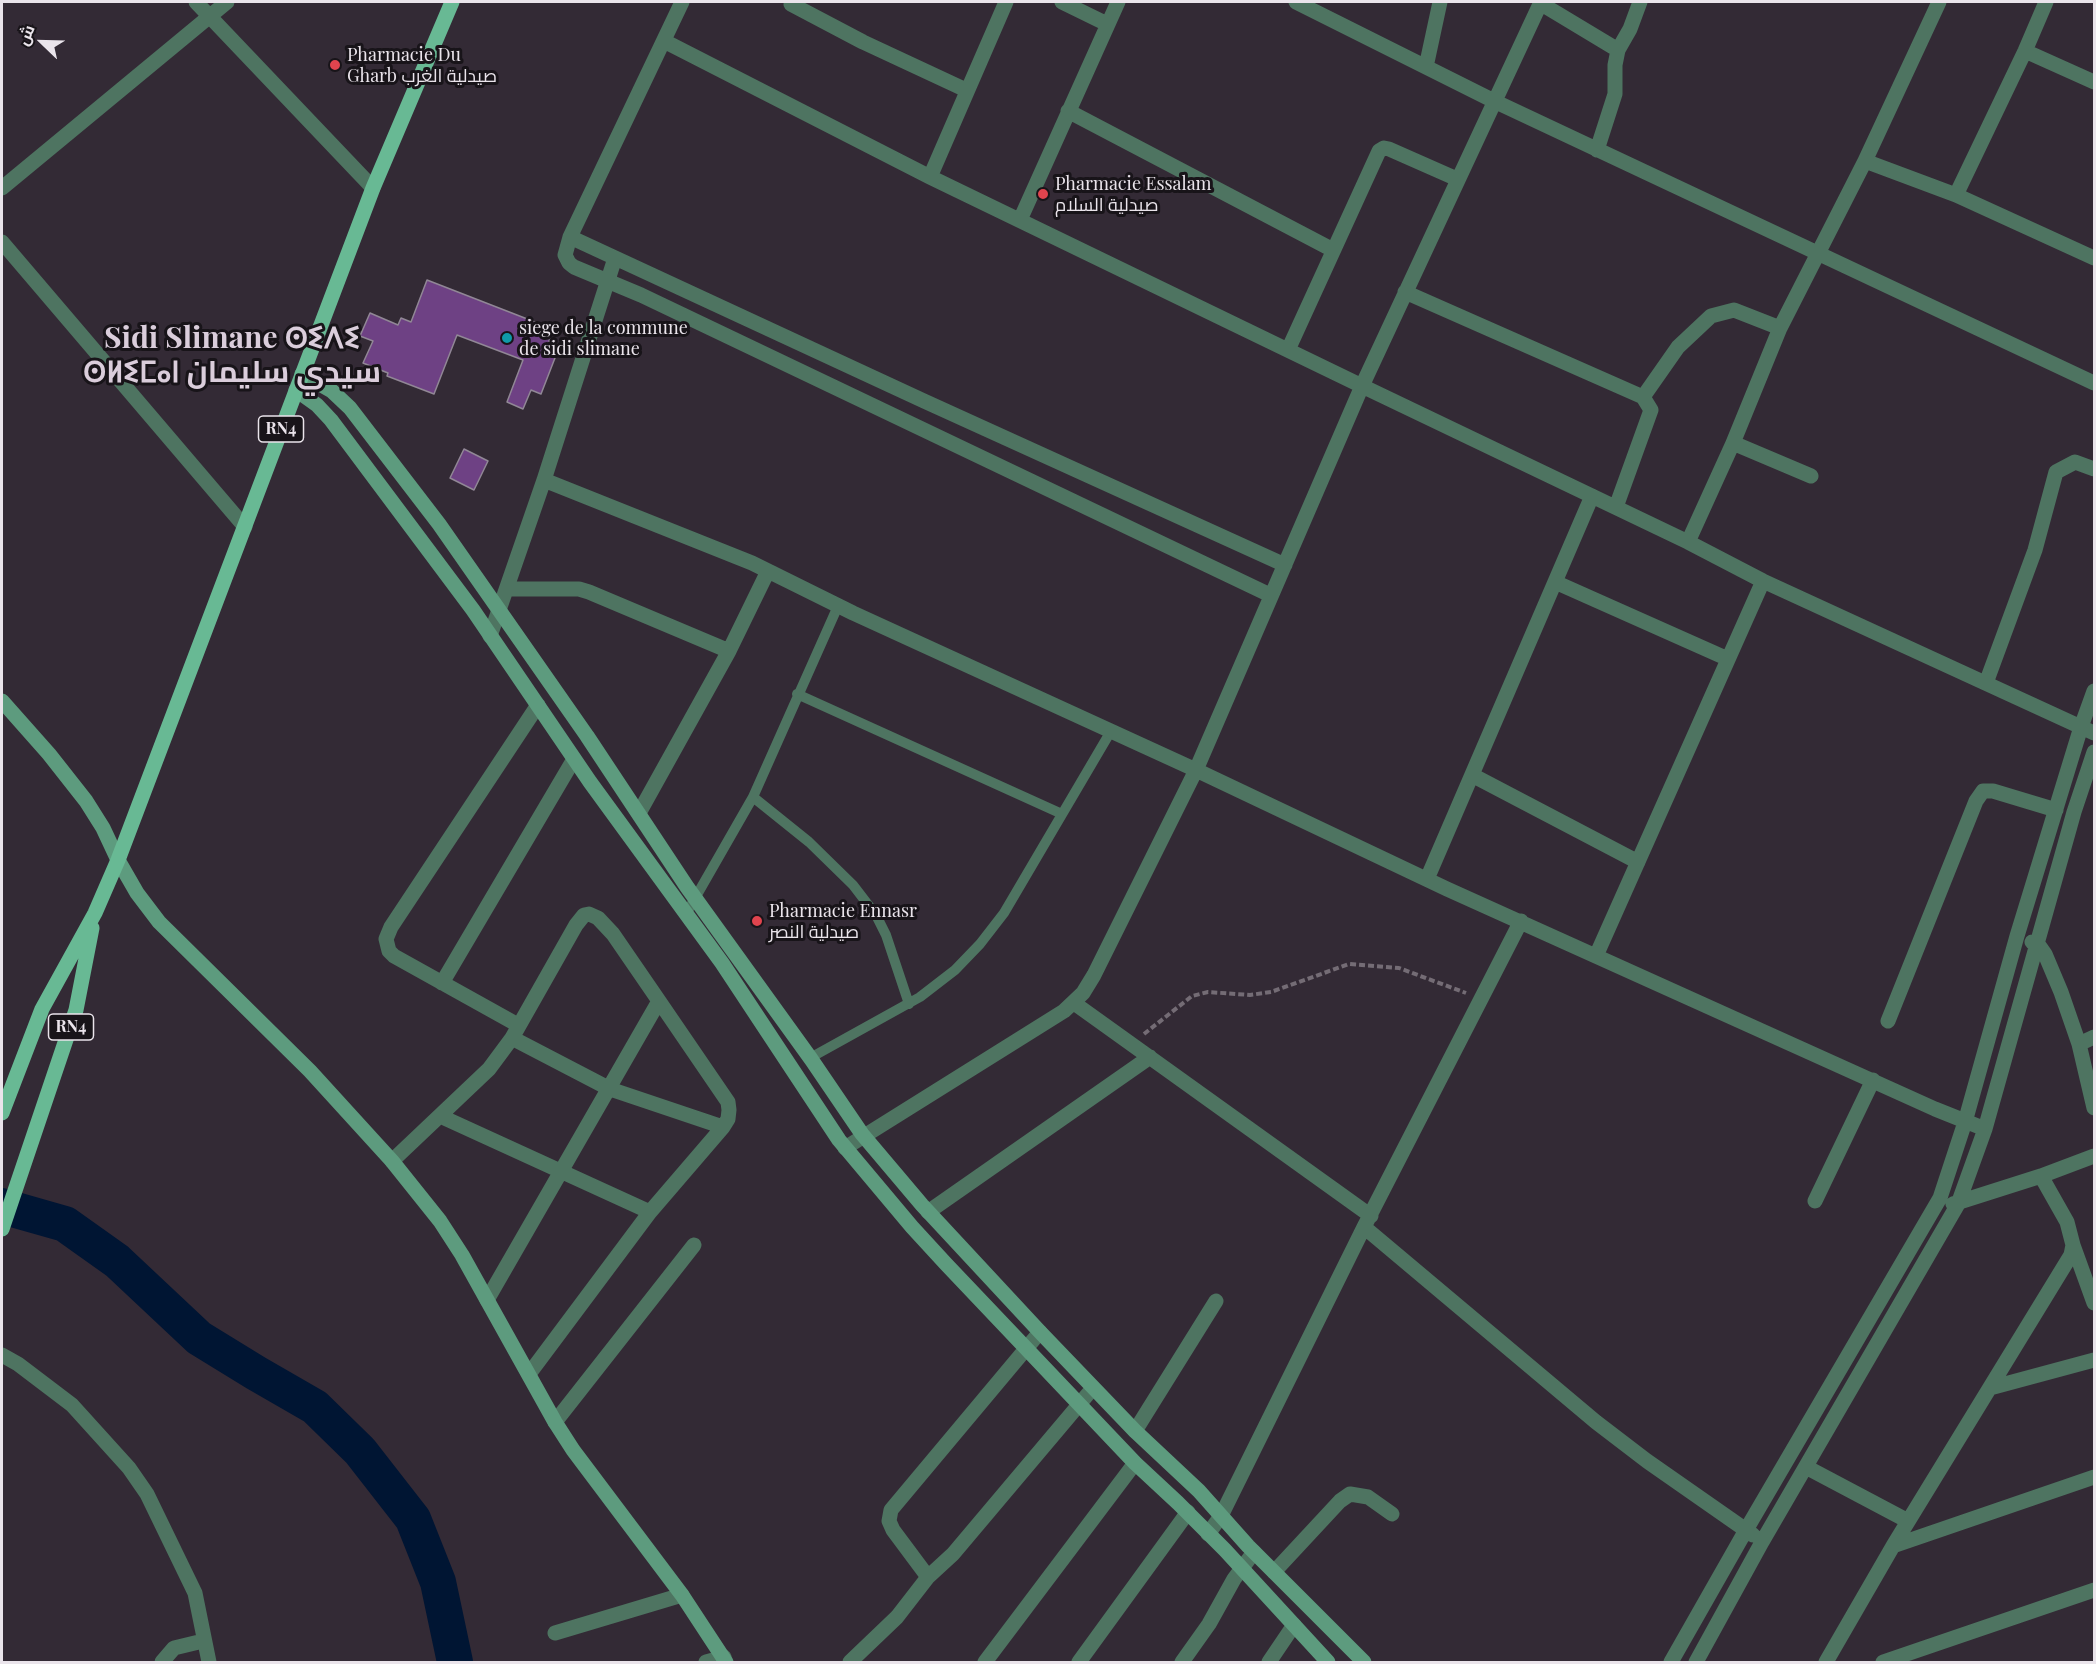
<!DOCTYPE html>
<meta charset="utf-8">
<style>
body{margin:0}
#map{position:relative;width:2096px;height:1664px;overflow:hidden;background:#332a35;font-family:"Playfair Display",Cairo,serif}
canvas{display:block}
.frame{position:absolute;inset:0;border:3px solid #eae4eb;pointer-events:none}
.north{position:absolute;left:12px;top:12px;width:60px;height:60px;-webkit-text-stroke:4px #181419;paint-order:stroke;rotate:293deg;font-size:16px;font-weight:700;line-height:24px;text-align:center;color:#eae4eb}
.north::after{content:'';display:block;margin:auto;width:21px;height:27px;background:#eae4eb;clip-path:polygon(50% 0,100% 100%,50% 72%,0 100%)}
</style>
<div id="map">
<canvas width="2096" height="1664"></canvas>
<div class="frame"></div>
<div class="north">ش</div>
</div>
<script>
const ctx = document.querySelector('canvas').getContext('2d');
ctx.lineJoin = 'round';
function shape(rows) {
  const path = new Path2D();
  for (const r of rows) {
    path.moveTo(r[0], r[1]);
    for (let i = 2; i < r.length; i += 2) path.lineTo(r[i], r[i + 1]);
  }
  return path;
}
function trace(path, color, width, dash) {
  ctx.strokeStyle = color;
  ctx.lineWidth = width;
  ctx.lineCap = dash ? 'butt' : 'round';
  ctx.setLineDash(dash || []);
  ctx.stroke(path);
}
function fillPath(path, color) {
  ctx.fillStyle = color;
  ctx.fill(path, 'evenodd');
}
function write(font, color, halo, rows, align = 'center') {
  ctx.font = font + ' "Playfair Display",Cairo,"Noto Sans Tifinagh",serif';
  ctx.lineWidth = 6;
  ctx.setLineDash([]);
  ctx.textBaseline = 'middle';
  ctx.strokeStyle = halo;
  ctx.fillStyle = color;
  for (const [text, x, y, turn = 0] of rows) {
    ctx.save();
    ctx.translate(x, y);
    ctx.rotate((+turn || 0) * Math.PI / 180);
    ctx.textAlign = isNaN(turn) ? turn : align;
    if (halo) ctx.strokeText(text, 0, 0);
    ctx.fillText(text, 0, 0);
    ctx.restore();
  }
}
const river = shape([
 [2,1206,65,1224,117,1261,199,1338,256,1373,315,1407,360,1451,413,1519,438,1582,455,1662]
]);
const building = shape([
 [427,280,553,329,549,341,560,345,541,394,531,390,523,409,507,402,523,360,457,335,434,394,387,376,388,373,363,363,373,341,360,336,370,313,398,325,401,318,411,322,427,280],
 [464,449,488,461,474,490,450,478,464,449]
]);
const path = shape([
 [1144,1034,1192,996,1208,992,1250,995,1271,992,1349,964,1399,968,1466,993]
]);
const lane = shape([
 [797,694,1062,814],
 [753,797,809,842,853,885,876,915,886,935,909,1004],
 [686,914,753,797,838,606],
 [810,1058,920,997,955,970,980,944,1004,913,1111,731]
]);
const street = shape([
 [196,2,373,188],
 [682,2,570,237,565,255,569,263,574,267,641,295,1270,595],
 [1062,2,1107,24],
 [1296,2,1494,101,2094,383],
 [1540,3,1618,50],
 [791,4,863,42,966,90],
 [664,41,930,177,1362,386,1541,2],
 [2025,51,2094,82],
 [1426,67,1440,2],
 [1068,111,1333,250],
 [1597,150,1615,94,1615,65,1618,50,1630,29,1640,2],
 [1865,161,1956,195,2094,258],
 [930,177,1006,2],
 [2,188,227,2],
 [1956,195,2025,51,2046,2],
 [1020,220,1118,2],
 [570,237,924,401,1285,565],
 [2,242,245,527],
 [1405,292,1643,397,1651,410,1616,507],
 [1288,350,1379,151,1384,148,1389,149,1457,179],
 [1643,397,1678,347,1711,316,1734,310,1780,328],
 [1733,443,1811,476],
 [544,480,752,563,853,613,1196,770,1447,889,1935,1109,1985,1129],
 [1688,542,1733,443,1780,328,1865,161,1939,2],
 [1555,582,1728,659],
 [507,589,579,589,589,592,729,651],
 [490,636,544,480,615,258],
 [1986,683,2035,550,2056,472,2075,462,2094,469],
 [1472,775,1638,862],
 [639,813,729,651,768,571],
 [1427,879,1592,496],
 [2032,942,2038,944,2045,954,2061,992,2079,1044,2094,1108],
 [1596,956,1763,581],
 [442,983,574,759],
 [1074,1003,1371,1216],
 [1888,1021,1976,801,1983,791,1993,791,2056,810],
 [518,1025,394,956,389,951,386,939,391,927,538,705],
 [512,1038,610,1089,723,1127],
 [2079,1044,2094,1037],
 [440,1116,650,1212],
 [845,1148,1064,1011,1083,993,1094,975,1196,770,1362,386,1688,542,1763,581,2094,733],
 [392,1161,489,1069,512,1038,576,925,584,915,589,914,598,918,613,934,659,1001,728,1102,729,1110,728,1119,723,1127,650,1212,529,1374],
 [1815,1201,1873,1080],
 [1953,1204,2041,1176,2094,1156],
 [928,1212,1150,1057],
 [1364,1227,1596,1422,1647,1461,1753,1535],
 [2073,1245,2094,1303],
 [487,1300,659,1001],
 [2,1355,18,1364,72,1405,129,1468,147,1494,195,1593,209,1662],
 [1990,1388,2094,1360],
 [555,1422,694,1245],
 [1135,1431,1216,1301],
 [1806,1467,1908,1521],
 [1208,1534,1221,1516,1364,1227,1521,921],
 [1893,1546,2094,1477],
 [1274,1572,1340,1501,1350,1494,1368,1497,1392,1514],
 [928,1577,893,1530,889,1521,891,1510,1040,1332],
 [555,1633,682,1595],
 [162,1662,174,1648,203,1641],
 [706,1662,724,1657],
 [850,1662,897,1617,928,1577,953,1554,1093,1388],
 [985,1662,1135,1463],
 [1079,1662,1188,1512],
 [1182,1662,1209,1624,1234,1579,1254,1552],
 [1269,1662,1294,1625],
 [1671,1662,1746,1530,1940,1198,1965,1122,2017,936,2081,727,2094,691],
 [1696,1662,1762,1542,1958,1204,1985,1129,2074,812,2094,752],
 [1826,1662,1893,1546,2071,1255,2073,1245,2067,1222,2041,1176],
 [1883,1662,2094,1590]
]);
const secondary = shape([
 [302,374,332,391,350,408,439,524,587,736,687,887,811,1059,862,1134,922,1205,1040,1332,1135,1431,1199,1491,1248,1546,1364,1662],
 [296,390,317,405,331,420,473,610,590,782,722,963,839,1140,912,1227,946,1264,1135,1463,1178,1503,1225,1550,1328,1662],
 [2,701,49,754,86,801,103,828,118,860,137,893,159,922,310,1071,392,1161,440,1221,462,1255,555,1422,573,1450,682,1595,726,1662]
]);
const primary = shape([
 [2,1113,42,1009,95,913,118,860,373,188,452,2],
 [2,1229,76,1010,92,928]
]);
const markers = [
 [335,65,6,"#e0444e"],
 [1043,194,6,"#e0444e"],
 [507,338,6,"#0f9aa8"],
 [757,921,6,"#e0444e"]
];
const shields = [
 [281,429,45],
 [71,1027,45]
];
const shieldNames = [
 ["RN4",281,429],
 ["RN4",71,1027]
];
const poiNames = [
 ["Pharmacie Du",347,55],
 ["Gharb صيدلية الغرب",347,76],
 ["Pharmacie Essalam",1055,184],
 ["صيدلية السلام",1055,205],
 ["siege de la commune",519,328],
 ["de sidi slimane",519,349],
 ["Pharmacie Ennasr",769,911],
 ["صيدلية النصر",769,932]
];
const townNames = [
 ["Sidi Slimane ⵙⵉⴷⵉ",232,339],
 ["ⵙⵍⵉⵎⴰⵏ سيدي سليمان",232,373]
];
trace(river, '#001533', 36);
fillPath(building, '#6e4184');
trace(building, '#918796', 1.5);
trace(path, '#746c75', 4, [6, 3]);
trace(lane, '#4e7461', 10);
trace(street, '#4e7461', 15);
trace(secondary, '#5d9b7e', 15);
trace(primary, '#68b994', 15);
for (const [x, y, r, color] of markers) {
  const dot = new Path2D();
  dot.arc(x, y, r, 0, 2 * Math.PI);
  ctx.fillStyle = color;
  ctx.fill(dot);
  trace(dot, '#181419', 2);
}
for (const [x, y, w] of shields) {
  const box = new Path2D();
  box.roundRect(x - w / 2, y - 13, w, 26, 4.5);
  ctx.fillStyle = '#181419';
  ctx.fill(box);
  trace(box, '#eae4eb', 1.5);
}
write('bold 16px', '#eae4eb', null, shieldNames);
write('18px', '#eae4eb', '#181419', poiNames, 'left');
write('bold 30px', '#dacddb', '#181419', townNames);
</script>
